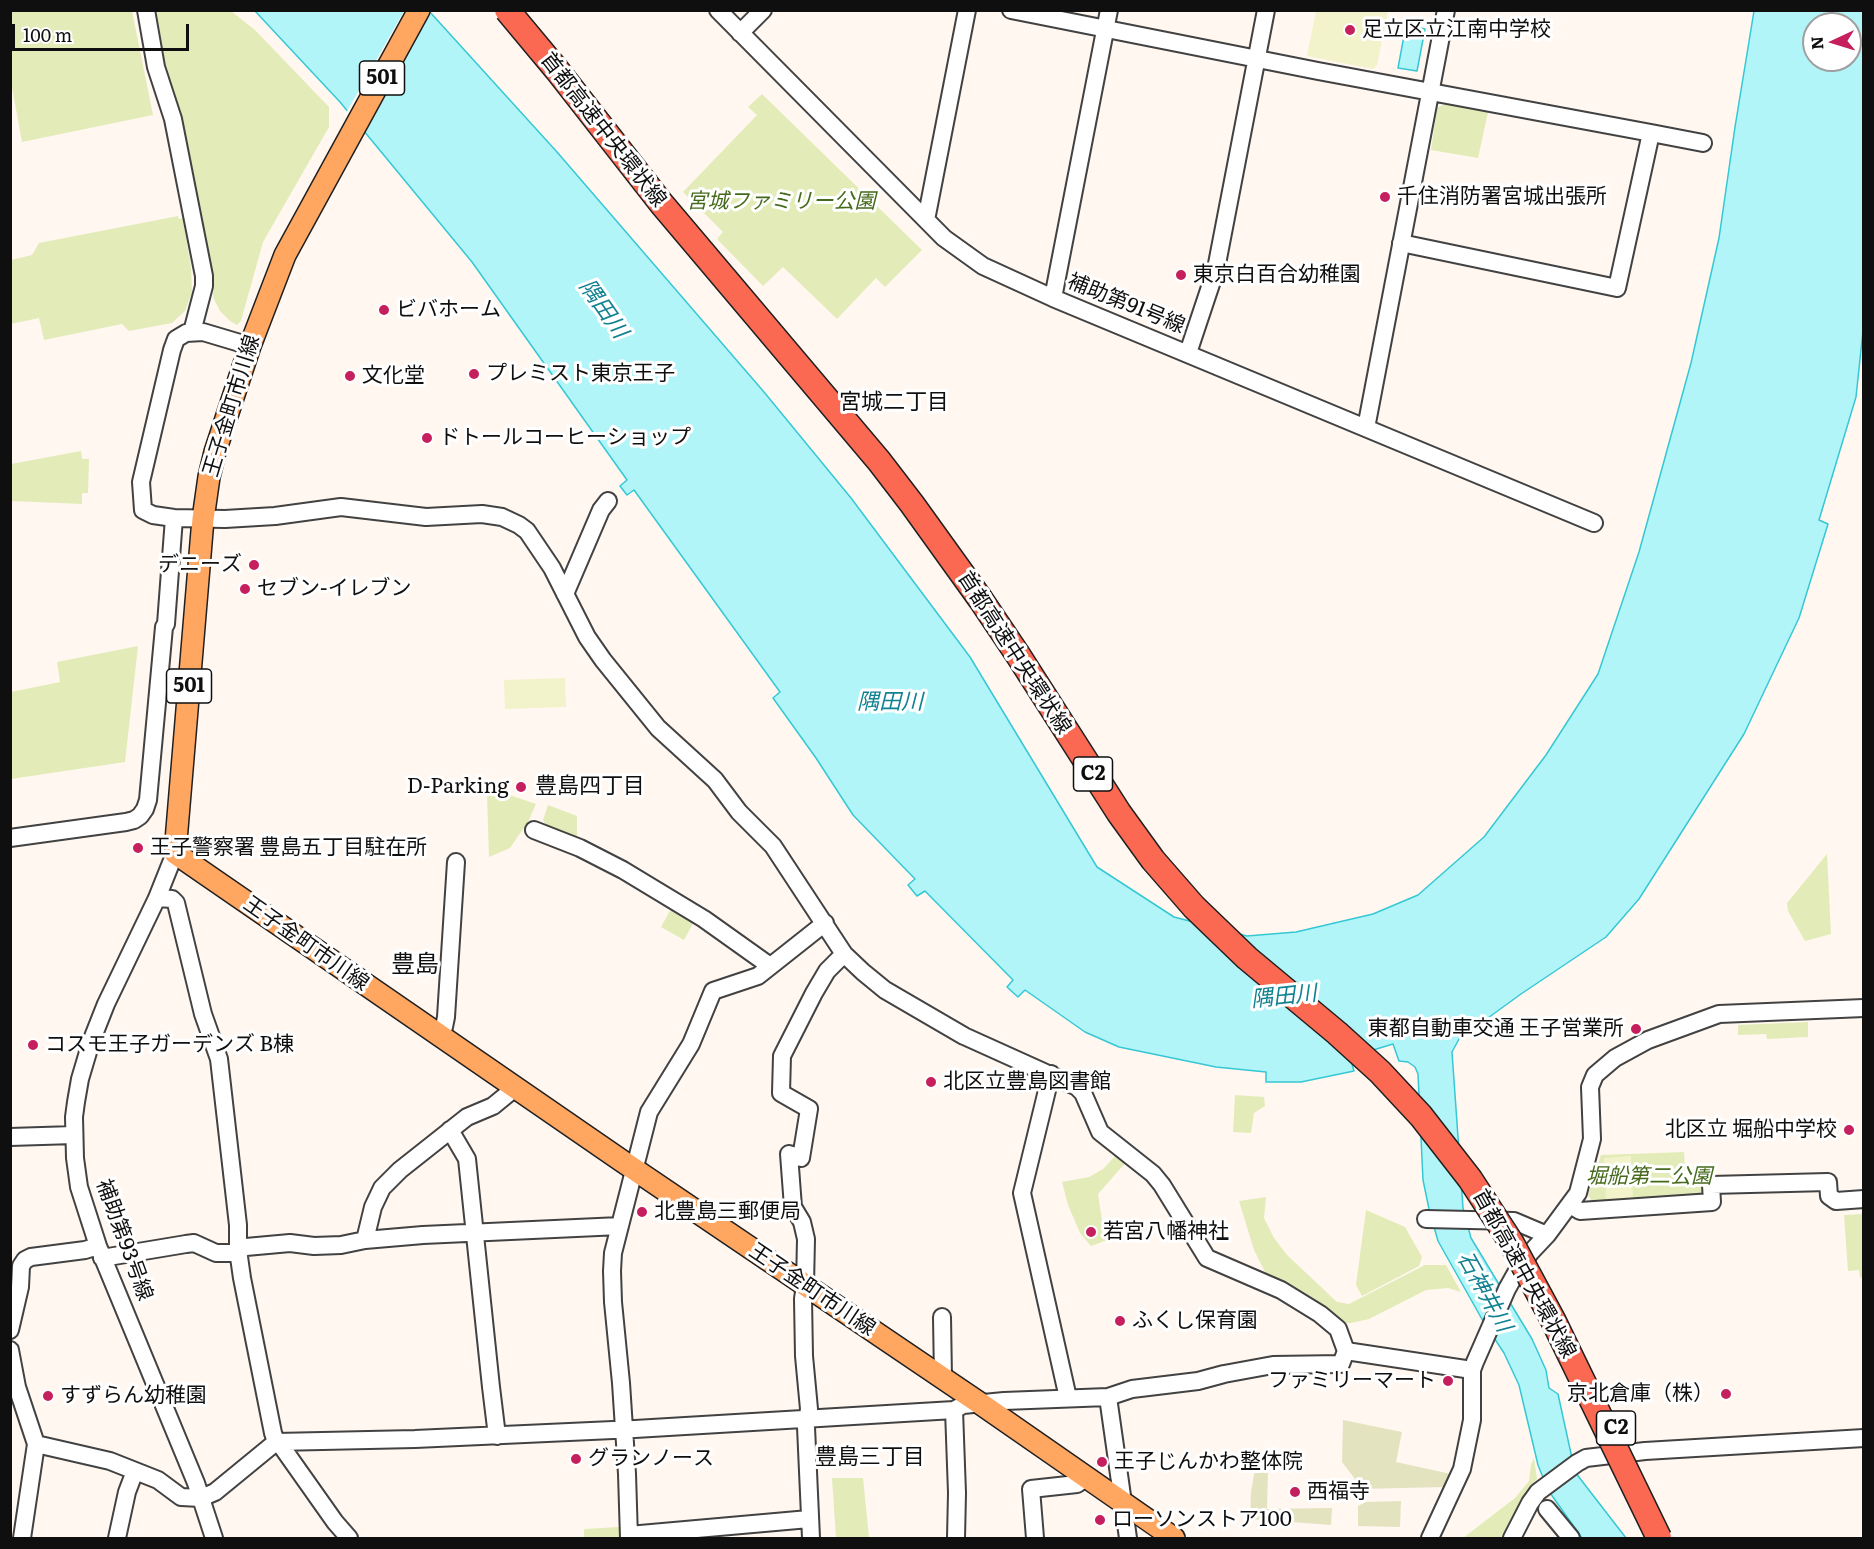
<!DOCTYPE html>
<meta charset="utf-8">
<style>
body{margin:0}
#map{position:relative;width:1874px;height:1549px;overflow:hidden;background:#fff7f0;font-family:Literata,serif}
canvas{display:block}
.frame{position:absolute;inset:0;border:12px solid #0f0f0f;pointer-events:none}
.north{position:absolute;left:1802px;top:12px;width:60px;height:60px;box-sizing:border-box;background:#fff;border:2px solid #9f9f9f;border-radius:50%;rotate:266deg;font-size:16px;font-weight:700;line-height:24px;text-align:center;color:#0f0f0f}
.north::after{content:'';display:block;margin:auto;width:21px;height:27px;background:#c61f5d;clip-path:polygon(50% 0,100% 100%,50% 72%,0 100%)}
.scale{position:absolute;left:12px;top:24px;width:177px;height:27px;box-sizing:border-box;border:3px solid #0f0f0f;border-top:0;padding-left:8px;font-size:18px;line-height:21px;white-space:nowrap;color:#0f0f0f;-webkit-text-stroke:4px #fff;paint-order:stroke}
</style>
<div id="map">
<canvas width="1874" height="1549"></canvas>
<div class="frame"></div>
<div class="north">N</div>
<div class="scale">100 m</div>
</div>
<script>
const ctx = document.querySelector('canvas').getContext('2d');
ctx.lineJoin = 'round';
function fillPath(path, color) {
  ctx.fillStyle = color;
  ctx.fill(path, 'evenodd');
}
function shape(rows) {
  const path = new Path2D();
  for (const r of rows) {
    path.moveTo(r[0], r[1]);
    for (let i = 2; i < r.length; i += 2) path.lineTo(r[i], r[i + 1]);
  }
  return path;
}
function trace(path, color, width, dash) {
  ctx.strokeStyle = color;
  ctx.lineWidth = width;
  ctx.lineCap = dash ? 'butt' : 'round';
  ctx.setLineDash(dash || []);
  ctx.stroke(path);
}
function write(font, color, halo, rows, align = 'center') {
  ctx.font = font + ' Literata,"Noto Sans JP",serif';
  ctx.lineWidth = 6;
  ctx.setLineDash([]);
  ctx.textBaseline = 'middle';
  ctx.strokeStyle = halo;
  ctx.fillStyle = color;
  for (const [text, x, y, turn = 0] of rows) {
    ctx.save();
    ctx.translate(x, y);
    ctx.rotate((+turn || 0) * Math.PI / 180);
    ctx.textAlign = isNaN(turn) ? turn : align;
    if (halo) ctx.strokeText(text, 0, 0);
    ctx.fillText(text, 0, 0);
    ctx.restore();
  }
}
const green = shape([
 [10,11,132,11,153,115,22,142,11,82],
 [152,11,231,11,255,30,329,107,329,127,263,242,241,321,237,325,230,321,220,311,213,297,214,282,183,121,161,65],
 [762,94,922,250,885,287,876,278,837,319,783,267,763,286,717,239,723,232,683,192,757,115,748,107],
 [1445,104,1488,112,1478,158,1431,150,1437,108],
 [178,216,179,219,183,218,191,268,192,292,185,311,172,323,129,331,122,324,44,340,39,318,11,324,11,260,32,255,39,243],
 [81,451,82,459,89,459,88,493,82,493,82,504,11,501,11,464],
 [138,646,125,762,11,779,11,692,60,682,57,662],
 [489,788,536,804,528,822,510,848,489,857,487,794],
 [548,805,577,816,577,839,547,827,543,820],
 [1827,854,1831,934,1805,941,1788,911,1787,903],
 [673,905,696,918,684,940,661,927],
 [1808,1022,1808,1037,1767,1039,1766,1034,1738,1035,1738,1025],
 [1235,1095,1264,1097,1265,1106,1254,1113,1251,1133,1233,1132],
 [1684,1152,1685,1170,1703,1170,1704,1197,1593,1203,1588,1195,1601,1155],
 [1118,1153,1127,1161,1098,1194,1103,1227,1107,1240,1091,1246,1080,1233,1068,1205,1062,1182,1089,1177,1103,1169],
 [1266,1197,1264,1218,1274,1238,1287,1255,1337,1302,1349,1304,1425,1265,1446,1265,1461,1292,1448,1288,1426,1290,1369,1319,1351,1323,1341,1323,1308,1297,1266,1274,1254,1250,1239,1201],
 [1366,1210,1405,1227,1422,1257,1419,1266,1362,1296,1356,1285],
 [1863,1214,1863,1277,1860,1278,1859,1270,1848,1271,1844,1215],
 [1534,1458,1537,1479,1525,1492,1501,1538,1463,1538,1515,1498,1529,1481,1531,1465],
 [863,1478,869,1538,836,1538,832,1478],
 [619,1527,620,1538,584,1538,584,1529]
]);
const cemetery = shape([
 [1343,1420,1402,1432,1396,1462,1451,1474,1445,1487,1357,1489,1355,1479,1342,1462],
 [1255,1469,1268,1469,1267,1509,1332,1508,1331,1525,1250,1519,1251,1492],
 [1401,1501,1400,1527,1358,1526,1358,1506,1366,1502]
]);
const pitch = shape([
 [1316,11,1388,11,1377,65,1373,69,1307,56],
 [565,678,566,707,505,709,504,680],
 [1631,1156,1633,1198,1606,1200,1604,1158]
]);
const water = shape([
 [255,11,429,11,557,152,764,392,851,498,970,657,1097,867,1174,917,1247,936,1296,932,1373,914,1418,895,1484,837,1546,755,1598,674,1639,552,1691,363,1719,238,1735,127,1754,11,1863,11,1863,331,1856,397,1819,520,1828,524,1799,618,1744,734,1639,899,1606,937,1521,994,1459,1039,1452,1052,1463,1208,1471,1238,1532,1339,1546,1370,1549,1388,1558,1394,1575,1472,1626,1538,1582,1538,1548,1490,1538,1465,1519,1385,1504,1353,1483,1321,1438,1241,1429,1209,1423,1180,1418,1074,1415,1067,1408,1062,1399,1061,1393,1044,1350,1057,1354,1071,1301,1082,1266,1082,1266,1072,1216,1067,1119,1047,1085,1032,1025,990,1018,997,1007,987,1013,980,925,891,917,896,908,885,915,879,853,815,816,758,773,698,780,692,634,490,627,495,620,486,627,480,472,262,340,102,255,11],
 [1814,24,1850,24,1850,60,1814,60,1814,24],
 [1406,25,1425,29,1417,71,1398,68,1406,25]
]);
const pier = shape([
 [404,11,430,11,364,135,346,113]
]);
const minor = shape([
 [146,10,156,67,173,119,204,276,204,286,192,332],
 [718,10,944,238,983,266,1053,298,1594,523],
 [1011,10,1318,71,1651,133,1617,288,1401,243],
 [740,33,763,10],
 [1651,133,1703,143],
 [926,220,967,10],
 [1053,298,1109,10],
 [250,346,203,332,186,333,176,339,172,350,141,482,143,510,153,515,174,518,225,519,275,516,341,507,426,517,482,514,502,517,519,525,527,531,552,568,587,637,603,660,658,728,715,780,739,812,773,846,844,954,863,972,885,990,964,1036,1077,1087,1083,1093,1100,1132,1153,1174,1162,1185,1207,1258,1281,1290,1320,1314,1338,1329,1346,1351,1472,1370],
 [1188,353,1216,269,1266,10],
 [1366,428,1446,10],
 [565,594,601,510,608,501],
 [534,830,580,848,623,870,704,919,770,966],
 [10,838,126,822,134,820,140,816,145,809,148,800,164,627,166,624,174,518],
 [175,853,157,898,106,1004,91,1042,80,1079,76,1102,74,1117,75,1158,79,1187,98,1246,196,1483,214,1538],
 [157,898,172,899,176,903,203,1014,219,1059,238,1225,238,1250,242,1278,273,1433,276,1442,282,1447,335,1522,349,1538],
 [439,1036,444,1027,446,1017,456,862],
 [1051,1074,1022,1193,1068,1398],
 [450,1130,467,1159,491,1387,497,1436],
 [10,1137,74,1135],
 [1570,1205,1580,1211,1712,1202,1711,1185,1828,1182,1829,1196,1836,1201,1864,1199],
 [1426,1219,1514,1221,1547,1235,1530,1253,1516,1273,1507,1289,1475,1362,1472,1370,1472,1420,1462,1469,1430,1538],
 [1547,1235,1578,1193,1592,1139,1590,1087,1595,1075,1615,1058,1648,1040,1719,1014,1864,1008],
 [365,1240,373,1207,382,1188,400,1170,467,1117,493,1106,515,1088],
 [102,1258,186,1244,194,1243,216,1253,233,1253,246,1247,290,1243,314,1246,341,1245,365,1240,423,1235,620,1226],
 [942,1317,943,1378],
 [10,1330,20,1287,21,1266,25,1260,31,1257,85,1250,98,1246],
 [10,1350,17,1387,36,1444,22,1538],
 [1108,1397,1132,1389,1198,1381,1224,1374,1273,1365,1341,1364,1346,1351],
 [954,1410,957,1493,956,1538],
 [276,1442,415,1439,635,1429,954,1410,963,1405,1004,1401,1108,1397,1128,1538],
 [36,1444,110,1461,158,1480,181,1497,201,1498,215,1492,276,1442],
 [1547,1509,1571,1538],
 [629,1535,809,1519],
 [117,1538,127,1492,135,1471],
 [629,1538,627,1474,621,1383,613,1302,612,1271,613,1253,649,1112,691,1044,713,991,758,976,825,923],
 [811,1538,806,1427,809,1409,804,1356,803,1299,805,1285,806,1239,802,1222,793,1207,789,1154,801,1158,809,1109,781,1093,782,1056,814,993,827,971,844,954],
 [1035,1538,1031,1489,1077,1484,1085,1478],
 [1512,1538,1530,1503,1538,1492,1577,1463,1586,1458,1645,1451,1864,1438]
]);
const major = shape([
 [419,10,285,255,250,346,215,452,209,477,203,519,175,853,622,1161,981,1404,1174,1538]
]);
const highwayBridge = shape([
 [507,10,557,70,661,203,879,461,912,504,981,600,1018,655,1119,813,1153,860,1194,907,1247,958,1337,1033,1380,1072,1421,1116,1470,1179,1511,1242,1553,1320,1659,1538]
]);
const markers = [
 [1350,30,6,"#c61f5d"],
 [1385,197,6,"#c61f5d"],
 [1181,275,6,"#c61f5d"],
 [384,310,6,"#c61f5d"],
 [474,374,6,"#c61f5d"],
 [350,376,6,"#c61f5d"],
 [427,438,6,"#c61f5d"],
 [254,565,6,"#c61f5d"],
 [245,589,6,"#c61f5d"],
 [521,787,6,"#c61f5d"],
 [138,848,6,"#c61f5d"],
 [1636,1029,6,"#c61f5d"],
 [33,1045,6,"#c61f5d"],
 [931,1082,6,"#c61f5d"],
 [1849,1130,6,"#c61f5d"],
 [642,1212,6,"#c61f5d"],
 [1091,1232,6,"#c61f5d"],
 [1120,1321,6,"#c61f5d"],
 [1448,1381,6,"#c61f5d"],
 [1726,1394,6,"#c61f5d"],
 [48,1396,6,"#c61f5d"],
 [576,1459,6,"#c61f5d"],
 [1102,1462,6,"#c61f5d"],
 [1295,1492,6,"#c61f5d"],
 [1100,1520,6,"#c61f5d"]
];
const shields = [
 [382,78,45],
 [189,686,45],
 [1093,774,39],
 [1616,1428,39]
];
const shieldNames = [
 ["501",382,78],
 ["501",189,686],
 ["C2",1093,774],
 ["C2",1616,1428]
];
const poiNames = [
 ["足立区立江南中学校",1362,30],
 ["千住消防署宮城出張所",1397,197],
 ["東京白百合幼稚園",1193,275],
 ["ビバホーム",396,310],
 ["プレミスト東京王子",486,374],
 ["文化堂",362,376],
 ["ドトールコーヒーショップ",439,438],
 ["デニーズ",242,565,"right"],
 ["セブン-イレブン",257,589],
 ["D-Parking",509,787,"right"],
 ["王子警察署 豊島五丁目駐在所",150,848],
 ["東都自動車交通 王子営業所",1624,1029,"right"],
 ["コスモ王子ガーデンズ B棟",45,1045],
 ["北区立豊島図書館",943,1082],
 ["北区立 堀船中学校",1837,1130,"right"],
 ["北豊島三郵便局",654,1212],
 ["若宮八幡神社",1103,1232],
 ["ふくし保育園",1132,1321],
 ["ファミリーマート",1436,1381,"right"],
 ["京北倉庫（株）",1714,1394,"right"],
 ["すずらん幼稚園",60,1396],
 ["グランノース",588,1459],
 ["王子じんかわ整体院",1114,1462],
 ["西福寺",1307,1492],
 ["ローソンストア100",1112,1520]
];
const streetNames = [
 ["首都高速中央環状線",603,130,52],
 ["補助第91号線",1126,304,22],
 ["王子金町市川線",232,406,-73],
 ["首都高速中央環状線",1014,653,57],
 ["王子金町市川線",306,944,35],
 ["補助第93号線",124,1240,70],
 ["首都高速中央環状線",1524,1274,61],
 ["王子金町市川線",812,1290,34]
];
const parkNames = [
 ["宮城ファミリー公園",781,202],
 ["堀船第二公園",1649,1177]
];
const waterNames = [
 ["隅田川",603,309,55],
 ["隅田川",890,703],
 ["隅田川",1284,997,-6],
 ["石神井川",1484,1292,61]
];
const neighbourhoodNames = [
 ["宮城二丁目",894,403],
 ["豊島四丁目",590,787],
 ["豊島三丁目",870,1458]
];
const quarterNames = [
 ["豊島",415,965]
];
fillPath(green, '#e3ecb8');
fillPath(cemetery, '#e3e3c0');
fillPath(pitch, '#f2f3ca');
fillPath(water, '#b2f5f9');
trace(water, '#35c8d4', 1.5);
fillPath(pier, '#fff7f0');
trace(minor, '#424242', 20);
trace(major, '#202020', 24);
trace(minor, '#fff', 16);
trace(major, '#ffa661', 21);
trace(highwayBridge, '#202020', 27, []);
trace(highwayBridge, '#fb6952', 24);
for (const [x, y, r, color] of markers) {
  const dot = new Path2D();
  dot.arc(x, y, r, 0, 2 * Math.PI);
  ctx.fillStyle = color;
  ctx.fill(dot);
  trace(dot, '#fff', 2);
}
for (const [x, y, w] of shields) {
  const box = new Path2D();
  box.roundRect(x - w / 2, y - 17, w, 34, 4.5);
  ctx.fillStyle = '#fff';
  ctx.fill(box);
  trace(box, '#0f0f0f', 1.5);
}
write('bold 20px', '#0f0f0f', null, shieldNames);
write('21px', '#0f0f0f', '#fff', poiNames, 'left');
write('21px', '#0f0f0f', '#fff', streetNames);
write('italic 21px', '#456a1b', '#fff', parkNames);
write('italic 22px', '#118291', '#fff', waterNames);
write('22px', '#0f0f0f', '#fff', neighbourhoodNames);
write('24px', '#0f0f0f', '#fff', quarterNames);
</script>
